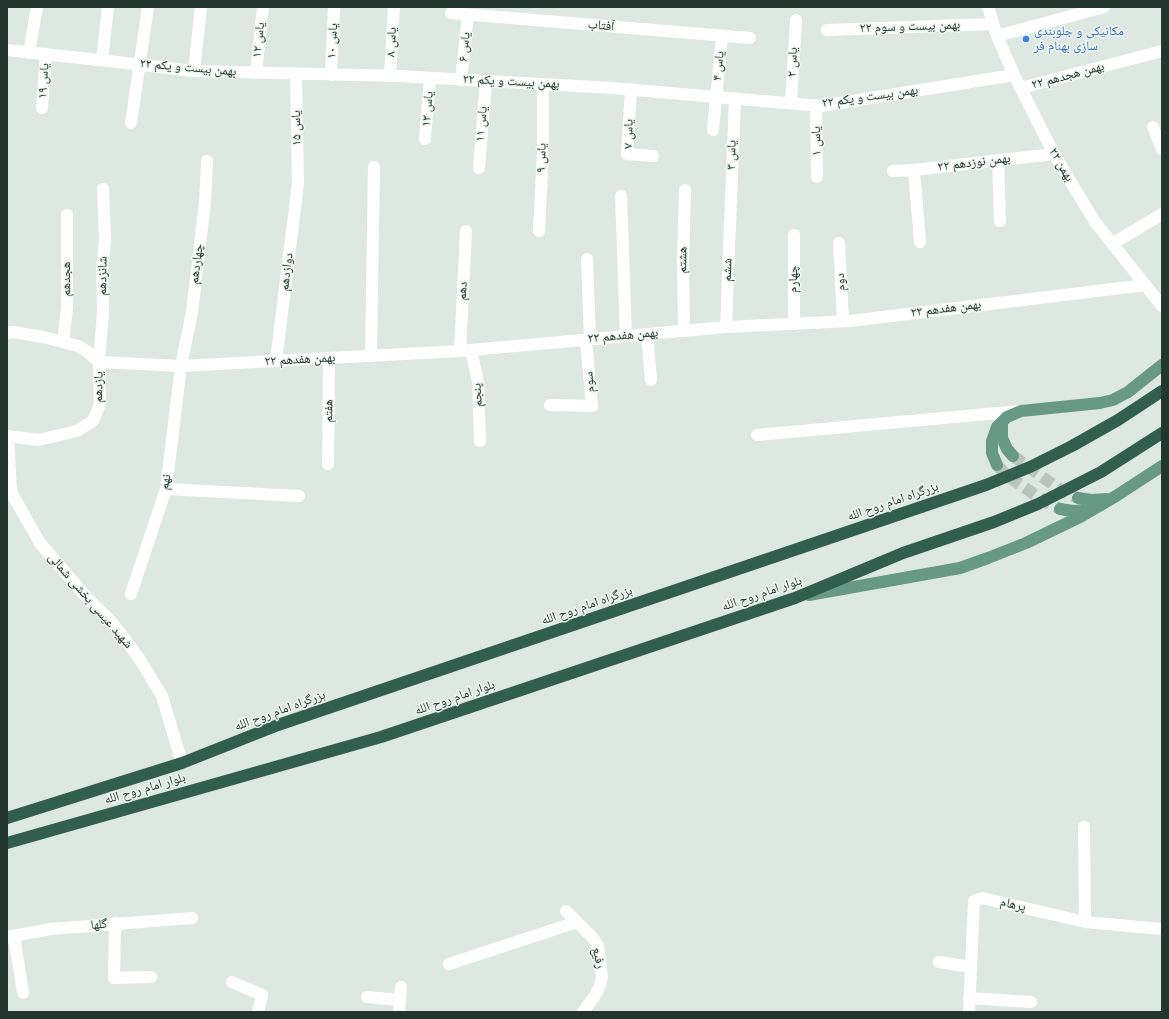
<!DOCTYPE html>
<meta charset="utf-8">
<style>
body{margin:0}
#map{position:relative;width:1169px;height:1019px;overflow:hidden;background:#dee8e2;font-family:Roboto,sans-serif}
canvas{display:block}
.frame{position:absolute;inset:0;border:8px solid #22352e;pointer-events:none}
</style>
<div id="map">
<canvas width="1169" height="1019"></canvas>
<div class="frame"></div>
</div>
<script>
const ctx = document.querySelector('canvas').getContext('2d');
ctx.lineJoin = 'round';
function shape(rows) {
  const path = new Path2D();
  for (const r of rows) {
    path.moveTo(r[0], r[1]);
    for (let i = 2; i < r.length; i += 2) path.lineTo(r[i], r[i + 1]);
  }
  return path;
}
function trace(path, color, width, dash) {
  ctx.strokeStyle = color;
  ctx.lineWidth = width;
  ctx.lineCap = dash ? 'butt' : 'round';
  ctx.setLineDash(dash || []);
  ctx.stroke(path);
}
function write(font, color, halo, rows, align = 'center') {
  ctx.font = font + ' Roboto,"Noto Naskh Arabic",sans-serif';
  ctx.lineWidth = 3;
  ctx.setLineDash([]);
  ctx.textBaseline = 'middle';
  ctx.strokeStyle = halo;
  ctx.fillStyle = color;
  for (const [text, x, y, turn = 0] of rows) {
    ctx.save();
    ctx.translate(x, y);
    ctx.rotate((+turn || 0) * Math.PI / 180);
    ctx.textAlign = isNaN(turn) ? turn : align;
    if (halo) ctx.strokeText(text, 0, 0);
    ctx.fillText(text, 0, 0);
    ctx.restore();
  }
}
const majorTunnel = shape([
 [1013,456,1062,491,1078,498],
 [997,465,1005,474,1044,501,1060,509]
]);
const minor = shape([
 [988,7,997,36,1014,75,1054,154,1095,222,1162,306],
 [451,13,750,38],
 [827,30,993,24],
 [997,36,1104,7],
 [7,50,117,62,194,71,399,76,612,88,821,106,1014,75],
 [29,53,37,7],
 [102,60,108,7],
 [194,71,201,7],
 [256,73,263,7],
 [331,75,334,7],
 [390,76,394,7],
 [461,80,468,15],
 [1021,88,1162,51],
 [631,89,627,154,653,156],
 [791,103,796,20],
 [816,105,817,177],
 [42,108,46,54],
 [131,123,148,7],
 [1153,127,1162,149],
 [713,130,722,36],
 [425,139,430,78],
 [998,160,1000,221],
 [479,168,486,81],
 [914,170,920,242],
 [893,171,914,170,1054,154],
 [621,196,626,336],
 [539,231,543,152,543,84],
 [794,235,794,324],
 [839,243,843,321],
 [1112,244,1162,214],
 [587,259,590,339],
 [726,327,735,98],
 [684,331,683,263,685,190],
 [7,333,13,332,43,337,78,346,88,352,99,362],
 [647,334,651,380],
 [63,342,67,308,67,215],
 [471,350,478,382,480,441],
 [460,351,466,231],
 [371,356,374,167],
 [276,361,298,183,296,74],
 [99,362,181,366,460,351,726,327,850,321,1146,285],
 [550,405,592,406,586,340],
 [757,435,1020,411],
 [7,436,38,440,77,431,93,421,100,404,99,362,103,312,102,271,105,239,103,189],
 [8,436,11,492,40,543,87,598,110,620,139,658,162,696,182,763],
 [328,464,329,358],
 [166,489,299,496],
 [131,594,166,489,181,366,192,312,205,202,207,161],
 [1084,827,1085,922],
 [566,911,593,938,598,946,602,977,600,985,596,994,583,1012],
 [115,923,114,978,151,977],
 [14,936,23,993],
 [7,937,51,929,192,918],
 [939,962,971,967],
 [449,964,577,922],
 [232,982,262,995,258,1012],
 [367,997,400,1000],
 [969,998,1031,1002],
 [399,1012,401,987],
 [969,1012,974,901,982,898,1085,922,1162,929]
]);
const major = shape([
 [1002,422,1002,438,1007,449,1013,456],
 [997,465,992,453,992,441,997,427,1007,417,1021,411,1100,403,1113,400,1128,392,1162,365],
 [1078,498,1091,500,1107,499],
 [1060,509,1073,511,1089,510],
 [809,595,960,568,988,558,1026,543,1080,517,1116,496,1162,466]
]);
const highway = shape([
 [7,818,182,763,278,725,986,485,1030,467,1072,446,1118,420,1162,391],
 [7,843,381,737,795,598,903,553,994,522,1038,504,1101,472,1162,433]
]);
const markers = [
 [1026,39,4,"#3f7fe0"]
];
const streetNames = [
 ["آفتاب",601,26,5],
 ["۲۲ بهمن بیست و سوم",910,27,-2],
 ["یاس ۱۲",259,40,-84],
 ["یاس ۱۰",333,41,-87],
 ["یاس ۸",392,42,-87],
 ["یاس ۶",465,47,-84],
 ["یاس ۲",793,62,-87],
 ["یاس ۴",719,66,-84],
 ["۲۲ بهمن بیست و یکم",188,68,5],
 ["۲۲ بهمن هجدهم",1068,76,-15],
 ["یاس ۱۹",44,81,-86],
 ["۲۲ بهمن بیست و یکم",511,82,3],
 ["۲۲ بهمن بیست و یکم",870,97,-8],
 ["یاس ۱۳",428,109,-85],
 ["یاس ۱۱",482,124,-85],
 ["یاس ۱۵",297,128,-91],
 ["یاس ۷",629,134,-89],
 ["یاس ۱",817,141,-91],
 ["یاس ۳",732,155,-88],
 ["یاس ۹",542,158,-88],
 ["۲۲ بهمن نوزدهم",974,163,-7],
 ["۲۲ بهمن",1061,165,60],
 ["هشتم",683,260,-89],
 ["چهاردهم",197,264,-83],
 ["ششم",728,270,-88],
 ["دوازدهم",287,272,-83],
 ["شانزدهم",103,276,-89],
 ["هجدهم",67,279,-90],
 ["چهارم",794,279,-90],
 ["دوم",841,282,-93],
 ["دهم",463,291,-87],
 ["۲۲ بهمن هفدهم",946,309,-7],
 ["۲۲ بهمن هفدهم",623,336,-5],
 ["۲۲ بهمن هفدهم",300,360,-3],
 ["سوم",590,382,-95],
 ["یازدهم",99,387,-89],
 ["پنجم",478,395,-94],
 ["هفتم",329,411,-89],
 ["نهم",166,482,-80],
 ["بزرگراه امام روح الله",893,502,-19],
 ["بلوار امام روح الله",762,594,-19],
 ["شهید عیسی بخشی شمالی",90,601,49],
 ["بزرگراه امام روح الله",587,606,-19],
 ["بلوار امام روح الله",455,698,-19],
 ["بزرگراه امام روح الله",280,711,-20],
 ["بلوار امام روح الله",145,789,-16],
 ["پرهام",1013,905,13],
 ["گلها",99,925,-5],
 ["رفیع",598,958,79]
];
const shopNames = [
 ["مکانیکی و جلوبندی",1034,32],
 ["سازی بهنام فر",1034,47]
];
trace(majorTunnel, '#b8c4be', 12, [12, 6]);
trace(minor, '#fff', 12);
trace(major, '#689886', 12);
trace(highway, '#315e4f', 12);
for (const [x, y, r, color] of markers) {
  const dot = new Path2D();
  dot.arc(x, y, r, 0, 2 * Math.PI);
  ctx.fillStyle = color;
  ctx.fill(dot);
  trace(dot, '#eef5f1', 1.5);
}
write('13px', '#22352e', '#eef5f1', streetNames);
write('13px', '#366cbe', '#eef5f1', shopNames, 'left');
</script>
